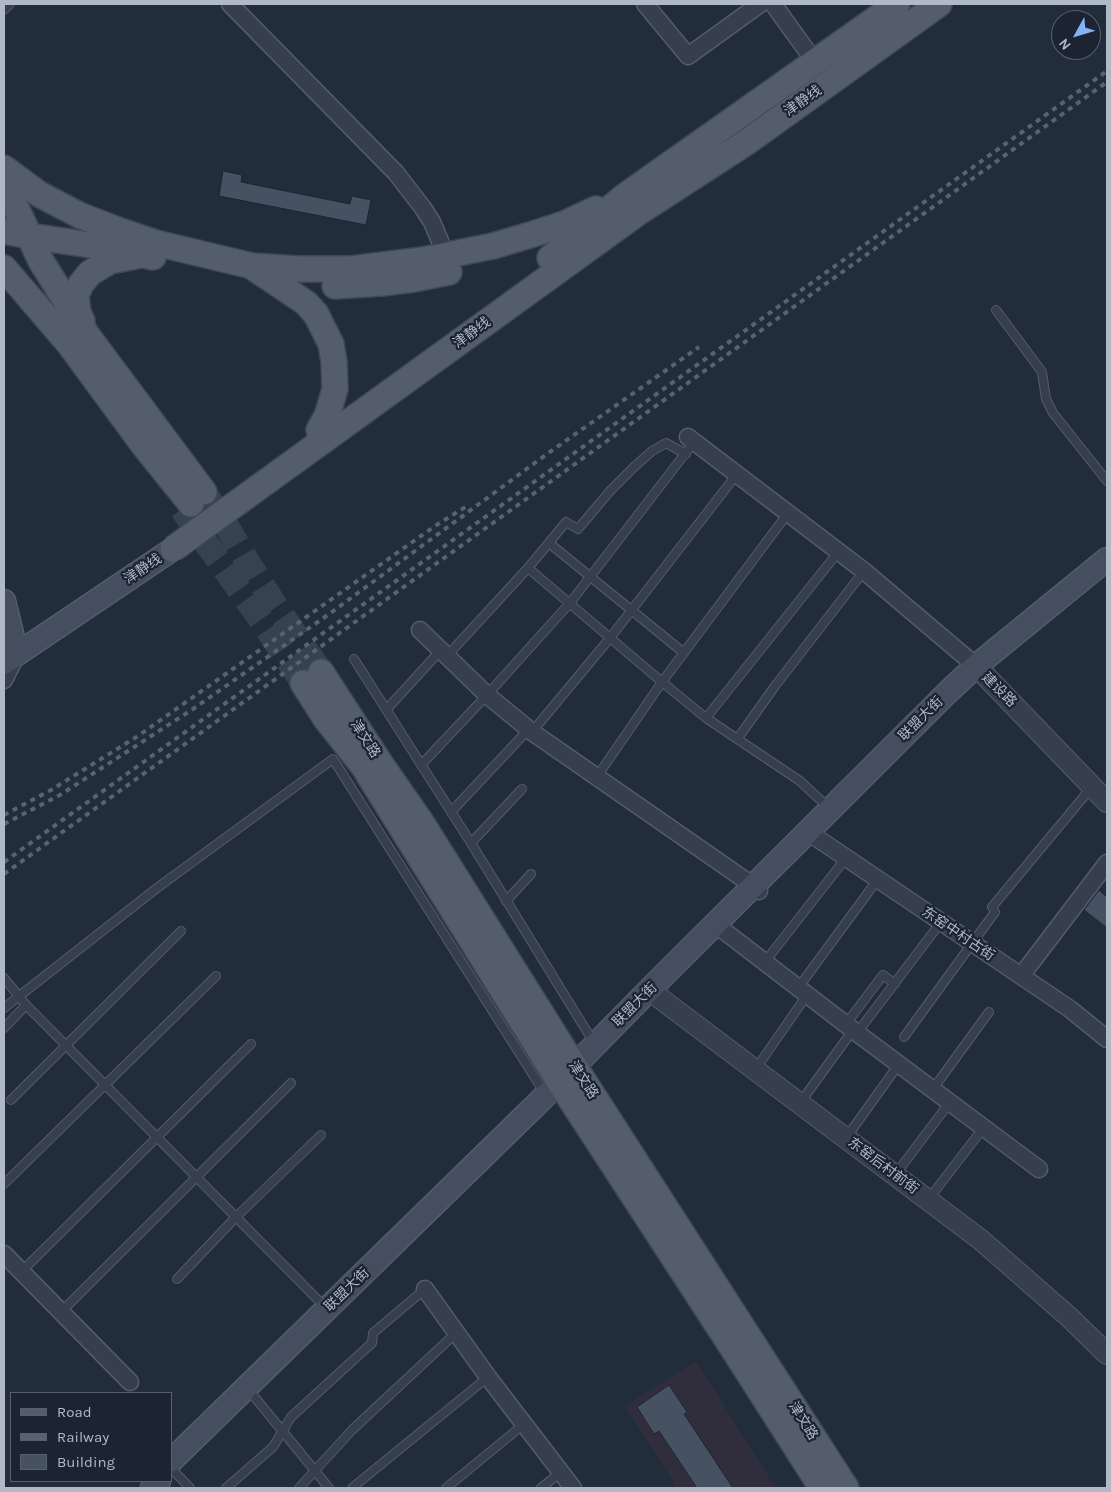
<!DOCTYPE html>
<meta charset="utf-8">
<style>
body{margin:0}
#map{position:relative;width:1111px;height:1492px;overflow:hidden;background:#222d3b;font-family:Karla,sans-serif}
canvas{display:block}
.frame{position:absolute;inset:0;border:5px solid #b1b9c7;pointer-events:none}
.legend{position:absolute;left:10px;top:1392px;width:162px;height:90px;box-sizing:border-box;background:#1b2430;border:1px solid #57606c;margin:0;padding:6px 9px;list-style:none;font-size:15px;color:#b1b9c7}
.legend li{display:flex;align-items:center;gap:10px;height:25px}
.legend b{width:25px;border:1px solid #57606c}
.north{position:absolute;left:1051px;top:10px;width:50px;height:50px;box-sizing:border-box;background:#1b2430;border:1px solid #57606c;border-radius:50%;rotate:231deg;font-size:14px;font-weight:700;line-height:20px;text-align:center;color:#b1b9c7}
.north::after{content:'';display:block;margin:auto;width:18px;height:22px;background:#85b1f8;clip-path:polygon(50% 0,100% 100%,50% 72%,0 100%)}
</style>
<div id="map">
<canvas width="1111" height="1492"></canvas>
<div class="frame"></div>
<ul class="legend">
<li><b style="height:6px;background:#545e6b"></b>Road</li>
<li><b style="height:6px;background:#586372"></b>Railway</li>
<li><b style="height:14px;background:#465262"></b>Building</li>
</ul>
<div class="north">N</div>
</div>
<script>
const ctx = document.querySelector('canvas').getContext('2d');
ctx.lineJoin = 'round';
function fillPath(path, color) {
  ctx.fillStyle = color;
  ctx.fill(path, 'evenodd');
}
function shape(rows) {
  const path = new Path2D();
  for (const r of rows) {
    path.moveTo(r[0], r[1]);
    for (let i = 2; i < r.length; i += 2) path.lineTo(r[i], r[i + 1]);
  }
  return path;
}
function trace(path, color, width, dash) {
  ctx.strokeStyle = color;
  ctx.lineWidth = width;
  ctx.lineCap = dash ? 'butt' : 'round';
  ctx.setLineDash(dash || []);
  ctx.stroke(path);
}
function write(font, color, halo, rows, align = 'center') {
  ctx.font = font + ' Karla,"Noto Sans SC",sans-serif';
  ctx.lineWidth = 4.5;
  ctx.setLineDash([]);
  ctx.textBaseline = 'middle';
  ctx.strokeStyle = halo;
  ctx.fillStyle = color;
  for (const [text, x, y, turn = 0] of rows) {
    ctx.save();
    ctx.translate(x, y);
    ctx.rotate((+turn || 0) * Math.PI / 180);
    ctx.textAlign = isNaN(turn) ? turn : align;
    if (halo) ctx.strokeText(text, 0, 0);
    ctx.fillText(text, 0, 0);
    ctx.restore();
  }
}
const medical = shape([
 [696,1361,775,1487,773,1488,677,1488,625,1406]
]);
const building = shape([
 [223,171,242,175,241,182,350,204,352,196,371,200,366,225,219,196,223,171],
 [1099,890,1107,897,1107,928,1084,910,1099,890],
 [669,1385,687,1412,684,1414,733,1488,697,1488,659,1431,654,1434,637,1407,669,1385]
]);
const primaryTunnel = shape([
 [204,492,226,525,244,556,273,602,321,672],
 [182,509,261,620,303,683]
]);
const service = shape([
 [4,10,10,4],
 [996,310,1042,372,1046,399,1053,413,1107,481],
 [549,543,684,653],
 [528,568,662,682,706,718,800,781,829,808],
 [446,657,528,568,566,522,578,529,610,491,634,467,652,451,666,443,686,454],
 [354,659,471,843,594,1043],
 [386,710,440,651],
 [706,718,839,551],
 [532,732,610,638,737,474],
 [738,738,775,686,864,571],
 [421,765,487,695,570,603,694,442],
 [596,778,662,682,788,513],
 [451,812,529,729],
 [471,843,522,789],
 [506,901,531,874],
 [764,963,846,858],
 [4,978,26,1005,325,1307],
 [798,988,878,879],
 [4,1008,157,888,333,759,544,1092],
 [846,1024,883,975,895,984],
 [4,1028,26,1005],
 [857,1033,941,922],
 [904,1037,995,912,992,907,1091,788],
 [755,1070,807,995],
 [933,1089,989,1012],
 [11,1100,181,931],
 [800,1103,853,1030],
 [846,1138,899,1064],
 [895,1175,950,1102],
 [4,1184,216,976],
 [928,1200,984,1127],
 [21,1272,251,1044],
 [177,1279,236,1217,321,1135],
 [61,1312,291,1083],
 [248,1389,329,1488],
 [171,1468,190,1488],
 [226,1488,273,1447,291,1417,372,1343,373,1333,425,1289],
 [299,1488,352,1430,456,1333],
 [352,1488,488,1377],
 [446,1488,524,1424],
 [541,1488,561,1472]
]);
const minor = shape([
 [230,4,396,173,423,208,432,222,440,241,447,265],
 [645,4,688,56,760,4],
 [773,4,820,69],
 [688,437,864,571,976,666],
 [420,630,487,695,532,732,745,880,759,891],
 [4,680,17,654],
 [808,832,1070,1009,1107,1039],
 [715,924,857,1033,1039,1169],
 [1021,976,1107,863],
 [4,1254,130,1382],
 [425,1289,488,1377,573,1488]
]);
const tertiary = shape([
 [976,666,1107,802],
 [649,990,981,1240,1069,1317,1107,1354]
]);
const secondary = shape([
 [4,601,17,654],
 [4,663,173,549],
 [171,1461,540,1101,649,990,949,691,976,666,1107,559],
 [152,1488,159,1481]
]);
const primary = shape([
 [4,168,39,194,79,215,118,230,156,243,252,266,298,269,351,269,423,260,493,246,530,235,564,224,596,209],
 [4,182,41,261,87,335,204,492],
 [4,231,30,236,117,249,153,257],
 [550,258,625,196,897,4],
 [4,268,70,345,145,447,191,504],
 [254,268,306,303,316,314,331,344,334,362,335,389,327,416,319,430],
 [335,286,382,283,414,279,449,272],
 [82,321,78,312,76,295,81,284,90,273,110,261,136,256],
 [241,500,639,212,747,142,939,4],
 [321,672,382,766,421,822,574,1066,846,1488],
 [303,683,326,719,364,767],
 [367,772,564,1089,732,1347,822,1488]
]);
const rail = shape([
 [4,815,51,790,138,736,435,526,467,506],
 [4,824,60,795,193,709,332,612,547,454,699,347],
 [4,862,1107,71],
 [4,874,1107,82]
]);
const primaryBridge = shape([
 [173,549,241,500]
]);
const streetNames = [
 ["津静线",803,101,-35],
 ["津静线",472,333,-36],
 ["津静线",143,569,-34],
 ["建设路",999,690,45],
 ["联盟大街",921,719,-45],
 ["津文路",365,739,57],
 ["东窑中村古街",958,934,34],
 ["联盟大街",635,1005,-45],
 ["津文路",583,1080,57],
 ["东窑后村前街",883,1166,37],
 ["联盟大街",347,1290,-44],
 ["津文路",803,1421,58]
];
fillPath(medical, '#302e3c');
fillPath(building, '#465262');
trace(building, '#1d2632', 1);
trace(primaryTunnel, '#374250', 25, [25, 12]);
trace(service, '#545c69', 10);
trace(minor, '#545c69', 19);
trace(tertiary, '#545c69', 22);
trace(secondary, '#545c69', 25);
trace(primary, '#3f4854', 28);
trace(service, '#363f4b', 8);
trace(minor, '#363f4b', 16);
trace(tertiary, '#363f4b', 20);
trace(secondary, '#444e5e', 22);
trace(primary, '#545e6b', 25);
trace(rail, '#586372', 4, [5, 5]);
trace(primaryBridge, '#3f4854', 28, []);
trace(primaryBridge, '#545e6b', 25);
write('14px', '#b1b9c7', '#1b2430', streetNames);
</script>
